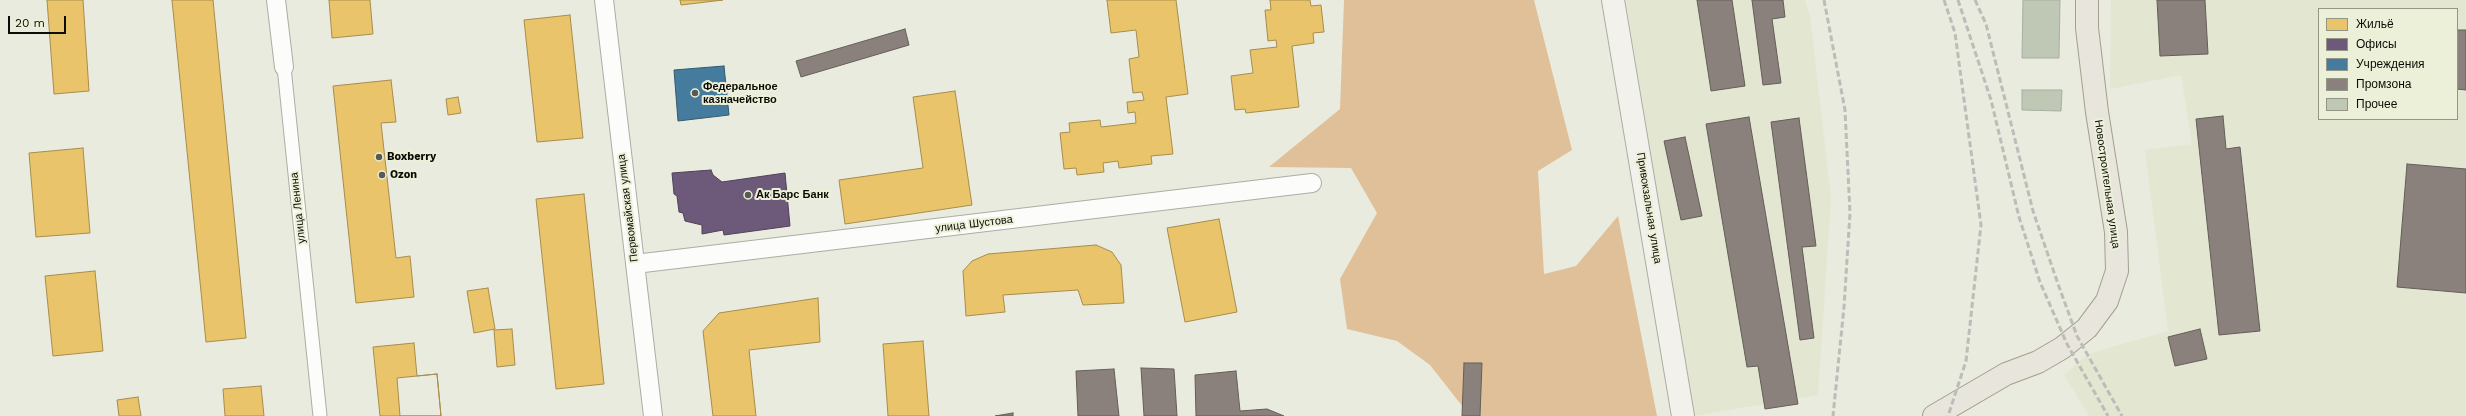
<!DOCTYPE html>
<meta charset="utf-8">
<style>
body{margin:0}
#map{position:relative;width:2466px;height:416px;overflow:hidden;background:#e9ebde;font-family:"Work Sans",sans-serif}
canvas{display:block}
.legend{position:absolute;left:2318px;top:8px;width:140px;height:112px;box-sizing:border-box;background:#edf0d9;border:1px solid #939585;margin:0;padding:5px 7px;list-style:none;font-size:12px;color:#0c0c06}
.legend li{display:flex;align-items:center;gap:8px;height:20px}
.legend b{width:20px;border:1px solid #939585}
.scale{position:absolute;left:8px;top:16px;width:58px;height:18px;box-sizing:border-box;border:2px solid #0c0c06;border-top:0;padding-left:5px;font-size:12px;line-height:14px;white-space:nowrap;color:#0c0c06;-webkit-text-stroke:3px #edf0d9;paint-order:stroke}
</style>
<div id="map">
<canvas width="2466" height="416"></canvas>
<ul class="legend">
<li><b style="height:11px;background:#e9c46a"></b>Жильё</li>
<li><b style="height:11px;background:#6d597a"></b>Офисы</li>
<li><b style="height:11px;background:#457b9d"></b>Учреждения</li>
<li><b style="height:11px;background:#8a817c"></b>Промзона</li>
<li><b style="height:11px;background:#bec8b5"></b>Прочее</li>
</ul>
<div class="scale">20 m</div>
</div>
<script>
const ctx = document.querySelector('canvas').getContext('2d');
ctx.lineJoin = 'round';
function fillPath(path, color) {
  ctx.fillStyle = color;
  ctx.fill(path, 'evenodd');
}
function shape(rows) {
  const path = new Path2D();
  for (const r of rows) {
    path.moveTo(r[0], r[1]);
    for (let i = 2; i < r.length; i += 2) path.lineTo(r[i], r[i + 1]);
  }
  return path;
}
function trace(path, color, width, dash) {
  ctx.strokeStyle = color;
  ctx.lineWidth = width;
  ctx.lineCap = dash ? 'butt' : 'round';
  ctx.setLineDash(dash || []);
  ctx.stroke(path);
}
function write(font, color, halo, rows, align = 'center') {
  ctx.font = font + ' "Work Sans",sans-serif';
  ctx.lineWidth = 4;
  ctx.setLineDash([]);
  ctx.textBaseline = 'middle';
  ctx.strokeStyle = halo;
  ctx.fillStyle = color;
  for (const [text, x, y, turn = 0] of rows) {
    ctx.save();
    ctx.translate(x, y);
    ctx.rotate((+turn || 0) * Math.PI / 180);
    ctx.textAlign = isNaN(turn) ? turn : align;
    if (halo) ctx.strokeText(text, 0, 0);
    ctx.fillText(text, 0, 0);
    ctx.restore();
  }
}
const built = shape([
 [1626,0,1805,0,1810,16,1831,198,1818,395,1693,416],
 [2111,0,2466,0,2466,416,2089,416,2064,375,2088,354,2168,331,2145,150,2192,144,2181,75,2110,89],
 [2319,9,2457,9,2457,119,2319,119]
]);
const forest = shape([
 [1344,0,1534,0,1572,150,1538,171,1544,274,1576,266,1618,216,1657,416,1470,416,1430,365,1397,341,1347,329,1340,279,1377,213,1351,168,1269,167,1340,109]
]);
const homes = shape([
 [47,0,83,0,89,91,54,94,47,0],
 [172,0,213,0,246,338,206,342,172,0],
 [329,0,370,0,373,34,332,38,329,0],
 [680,0,723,0,681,5,680,0],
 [1107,0,1176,0,1188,94,1166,97,1173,154,1151,156,1152,164,1119,168,1118,161,1103,163,1104,172,1077,175,1076,168,1064,169,1060,133,1070,132,1069,123,1100,120,1101,127,1136,123,1135,112,1128,113,1127,102,1144,100,1142,92,1133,93,1129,59,1139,57,1136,30,1111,33,1107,0],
 [1270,0,1310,0,1311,6,1321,5,1324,32,1313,33,1314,43,1292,46,1299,107,1246,113,1245,109,1235,110,1231,76,1253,73,1250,50,1277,47,1276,40,1268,41,1265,10,1271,10,1270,0],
 [570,15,583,138,537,142,524,20,570,15],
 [391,80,396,122,381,123,396,258,410,256,414,297,356,303,333,86,391,80],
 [955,91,972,205,845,224,839,180,923,168,913,97,955,91],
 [458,97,461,113,448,115,446,99,458,97],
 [83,148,90,233,36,237,29,153,83,148],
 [584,194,604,384,556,389,536,199,584,194],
 [1219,219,1237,312,1185,322,1167,228,1219,219],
 [1096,245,1112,252,1121,265,1124,303,1083,305,1078,290,1003,295,1005,312,966,316,963,271,972,261,988,254,1096,245],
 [95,271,103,351,53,356,45,276,95,271],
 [488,288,495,329,474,333,467,291,488,288],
 [818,298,820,342,749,350,756,416,713,416,703,331,719,313,818,298],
 [512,329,515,365,497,367,494,330,512,329],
 [923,341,929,416,888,416,883,344,923,341],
 [414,343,417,376,437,374,441,416,380,416,373,347,414,343],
 [437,374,441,416,400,416,397,378,437,374],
 [261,386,264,416,225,416,223,389,261,386],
 [138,397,141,416,119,416,117,400,138,397]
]);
const offices = shape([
 [711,170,713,175,722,182,785,173,790,226,724,235,723,230,702,234,702,225,685,221,683,213,679,212,677,196,674,194,672,173,711,170]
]);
const public = shape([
 [724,66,729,115,678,121,674,70,724,66]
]);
const industry = shape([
 [1697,0,1732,0,1745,86,1711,91,1697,0],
 [1752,0,1783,0,1785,17,1772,19,1781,83,1763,85,1752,0],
 [2157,0,2205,0,2208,54,2160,56,2157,0],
 [905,29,909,45,801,77,796,61,905,29],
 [2457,30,2466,30,2466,90,2457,89,2457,30],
 [2223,116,2226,149,2240,147,2260,331,2219,335,2196,119,2223,116],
 [1749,117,1798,404,1765,409,1758,366,1747,367,1706,124,1749,117],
 [1799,118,1816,246,1802,247,1814,338,1800,340,1771,122,1799,118],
 [1685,137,1702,216,1681,220,1664,141,1685,137],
 [2407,164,2466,169,2466,293,2397,287,2407,164],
 [2200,329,2207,359,2175,366,2168,337,2200,329],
 [1464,363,1482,363,1480,416,1462,416,1464,363],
 [1141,368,1174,369,1177,416,1144,416,1141,368],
 [1114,369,1119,416,1078,416,1076,371,1114,369],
 [1236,371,1240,411,1267,409,1284,416,1196,416,1195,375,1236,371],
 [1013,413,1013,416,995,416,1013,413]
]);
const building = shape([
 [2023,0,2060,0,2059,58,2022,58,2023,0],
 [2022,90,2062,90,2061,111,2022,110,2022,90]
]);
const pedestrian = shape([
 [284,67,320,416]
]);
const minor = shape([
 [276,0,284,67],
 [604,0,653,416],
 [635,264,1312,183]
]);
const secondary = shape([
 [1613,0,1683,416]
]);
const primary = shape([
 [1934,416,2006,374,2038,362,2062,348,2087,328,2107,301,2117,271,2116,232,2097,112,2087,28,2087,0]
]);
const rail = shape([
 [1824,0,1845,110,1850,213,1844,307,1833,416],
 [1944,0,1955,33,1981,225,1966,361,1948,416],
 [1958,0,1991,100,2019,217,2040,282,2067,344,2108,416],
 [1975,0,1986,24,2033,211,2058,284,2077,336,2122,416]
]);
const markers = [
 [695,93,4,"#595a52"],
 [379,157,4,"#595a52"],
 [382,175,4,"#595a52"],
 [748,195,4,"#595a52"]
];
const poiNames = [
 ["Федеральное",703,87],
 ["казначейство",703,100],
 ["Boxberry",387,157],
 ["Ozon",390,175],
 ["Ак Барс Банк",756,195]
];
const streetNames = [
 ["Новостроительная улица",2107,184,82],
 ["улица Ленина",298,208,-96],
 ["Первомайская улица",628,208,-97],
 ["Привокзальная улица",1649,208,81],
 ["улица Шустова",974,224,-7]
];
fillPath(built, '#e3e6d0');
fillPath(forest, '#e0c099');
fillPath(homes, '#e9c46a');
trace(homes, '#a78d4c', 1);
fillPath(offices, '#6d597a');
trace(offices, '#504257', 1);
fillPath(public, '#457b9d');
trace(public, '#345a70', 1);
fillPath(industry, '#8a817c');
trace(industry, '#645e59', 1);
fillPath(building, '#bec8b5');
trace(building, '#aaada4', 1);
trace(pedestrian, '#acada4', 15);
trace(minor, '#acada4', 20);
trace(secondary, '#acada4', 24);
trace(primary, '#a3a08d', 24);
trace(pedestrian, '#fcfcfa', 13);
trace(minor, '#fcfcfa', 18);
trace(secondary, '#f2f1ec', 22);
trace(primary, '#e8e5dc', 22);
trace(rail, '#bcbcb9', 3, [6, 3]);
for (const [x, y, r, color] of markers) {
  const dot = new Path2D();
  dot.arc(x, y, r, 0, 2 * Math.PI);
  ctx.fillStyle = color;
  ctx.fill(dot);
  trace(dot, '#edf0d9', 1.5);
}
write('bold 11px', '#0c0c06', '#edf0d9', poiNames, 'left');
write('11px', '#0c0c06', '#edf0d9', streetNames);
</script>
